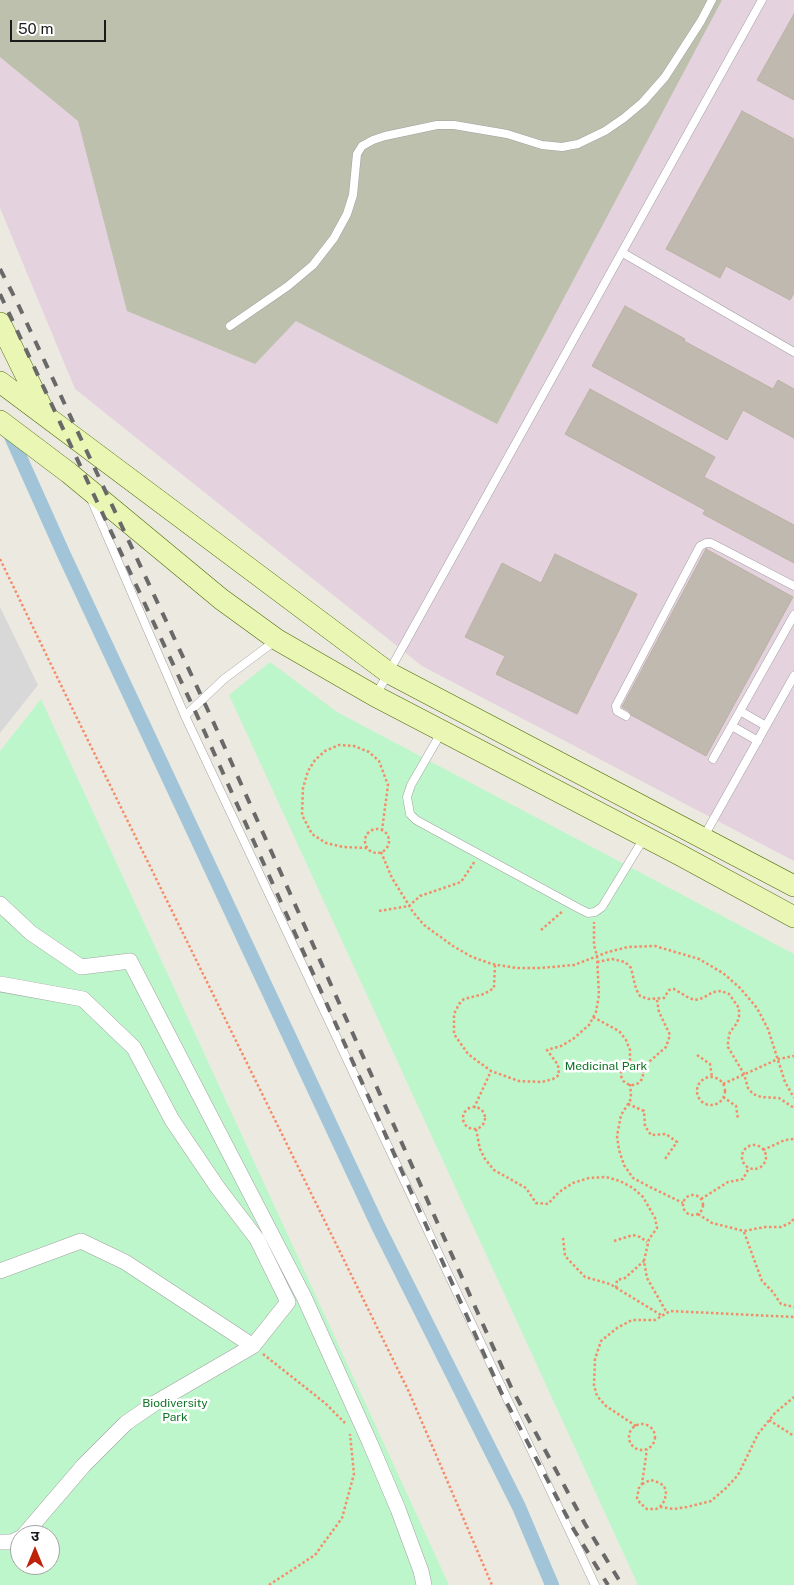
<!DOCTYPE html>
<meta charset="utf-8">
<style>
body{margin:0}
#map{position:relative;width:794px;height:1585px;overflow:hidden;background:#eceae0;font-family:"Public Sans","Noto Sans Devanagari",sans-serif}
canvas{display:block}
.north{position:absolute;left:10px;top:1525px;width:50px;height:50px;box-sizing:border-box;background:#fff;border:1px solid #a4a4a4;border-radius:50%;rotate:0deg;font-size:14px;font-weight:700;line-height:20px;text-align:center;color:#1b1b1b}
.north::after{content:'';display:block;margin:auto;width:18px;height:22px;background:#be2208;clip-path:polygon(50% 0,100% 100%,50% 72%,0 100%)}
.scale{position:absolute;left:10px;top:20px;width:96px;height:22px;box-sizing:border-box;border:2px solid #1b1b1b;border-top:0;padding-left:6px;font-size:15px;line-height:18px;white-space:nowrap;color:#1b1b1b;-webkit-text-stroke:4px #fff;paint-order:stroke}
</style>
<div id="map">
<canvas width="794" height="1585"></canvas>
<div class="north">उ</div>
<div class="scale">50 m</div>
</div>
<script>
const ctx = document.querySelector('canvas').getContext('2d');
ctx.lineJoin = 'round';
function fillPath(path, color) {
  ctx.fillStyle = color;
  ctx.fill(path, 'evenodd');
}
function shape(rows) {
  const path = new Path2D();
  for (const r of rows) {
    if (r.length === 3) {
      path.moveTo(r[0] + r[2], r[1]);
      path.arc(r[0], r[1], r[2], 0, 2 * Math.PI);
      continue;
    }
    path.moveTo(r[0], r[1]);
    for (let i = 2; i < r.length; i += 2) path.lineTo(r[i], r[i + 1]);
  }
  return path;
}
function trace(path, color, width, dash) {
  ctx.strokeStyle = color;
  ctx.lineWidth = width;
  ctx.lineCap = dash ? 'butt' : 'round';
  ctx.setLineDash(dash || []);
  ctx.stroke(path);
}
function write(font, color, halo, rows, align = 'center') {
  ctx.font = font + ' "Public Sans",sans-serif';
  ctx.lineWidth = 5;
  ctx.setLineDash([]);
  ctx.textBaseline = 'middle';
  ctx.strokeStyle = halo;
  ctx.fillStyle = color;
  for (const [text, x, y, turn = 0] of rows) {
    ctx.save();
    ctx.translate(x, y);
    ctx.rotate((+turn || 0) * Math.PI / 180);
    ctx.textAlign = isNaN(turn) ? turn : align;
    if (halo) ctx.strokeText(text, 0, 0);
    ctx.fillText(text, 0, 0);
    ctx.restore();
  }
}
const residential = shape([
 [0,607,38,685,0,733]
]);
const industrial = shape([
 [0,0,794,0,794,861,422,666,75,389,0,208]
]);
const construction = shape([
 [0,0,722,0,497,424,296,321,255,364,127,311,78,121,0,57]
]);
const park = shape([
 [270,662,337,712,794,954,794,1585,638,1585,229,695],
 [41,699,449,1585,0,1585,0,751],
 [20,1535,50,1535,50,1565,20,1565]
]);
const canal = shape([
 [8,430,65,557,378,1226,519,1507,552,1585]
]);
const building = shape([
 [794,14,794,100,757,80,794,14],
 [742,111,794,139,794,293,790,300,726,266,720,278,666,249,742,111],
 [625,306,685,339,684,341,773,389,778,380,794,389,794,438,743,410,727,440,592,366,625,306],
 [590,389,715,457,704,477,794,525,794,563,703,514,705,510,565,434,590,389],
 [706,549,793,597,706,756,631,715,629,711,622,707,706,549],
 [555,554,637,594,577,714,496,674,505,656,465,637,502,563,541,583,555,554]
]);
const path = shape([
 [0,559,73,710,409,1392,492,1585],
 [377,841,12],
 [367,848,343,847,326,843,312,834,302,815,303,788,308,771,315,760,325,751,339,745,354,746,369,752,379,761,388,785,382,830],
 [381,852,392,878,413,912,424,925,453,946,472,957,492,964,516,968,540,968,574,965,608,952,628,947,655,946,699,959,723,973,740,988,757,1008,768,1029,785,1082,794,1098],
 [379,911,409,906,420,896,461,882,475,861],
 [541,930,563,911],
 [597,962,612,959,625,962,631,968,636,989,640,996,648,999,664,998,669,990,674,989,689,998,695,1000,703,998,713,992,721,991,729,994,739,1008,739,1017,737,1023,730,1032,728,1041,728,1047,744,1074,748,1088,753,1094,761,1097,779,1098,794,1108],
 [495,965,494,988,484,994,464,999,459,1004,454,1014,454,1034,468,1054,491,1071,519,1081,542,1082,553,1079,559,1075,558,1065,547,1050,561,1046,573,1039,589,1025,596,1012,599,995,597,956,594,945,594,922],
 [593,1017,619,1031,626,1040,630,1050,630,1063],
 [697,1055,710,1064,712,1077],
 [632,1074,11],
 [642,1068,666,1047,670,1035,659,1012,657,1000],
 [711,1091,14],
 [630,1084,631,1094,630,1101,621,1115,617,1136,619,1150,624,1165,633,1178,650,1187,683,1203],
 [723,1084,778,1059,794,1056],
 [723,1097,736,1106,738,1119],
 [628,1104,644,1111,645,1126,651,1135,666,1134,677,1142,665,1159],
 [474,1118,11],
 [474,1108,491,1071],
 [476,1129,480,1149,485,1159,494,1170,526,1188,536,1203,548,1204,559,1192,573,1183,589,1178,606,1177,620,1181,633,1188,643,1197,655,1218,657,1228,649,1239,644,1261,647,1278,667,1313],
 [754,1157,12],
 [763,1150,785,1140,794,1139],
 [693,1205,10],
 [701,1199,728,1182,743,1179,749,1168],
 [698,1214,712,1223,744,1231,765,1227,781,1227,792,1222,794,1217],
 [744,1232,762,1281,772,1291,781,1304,794,1307],
 [563,1238,565,1256,585,1277,610,1284,661,1315],
 [614,1241,633,1235,640,1237,647,1242],
 [616,1288,617,1280,625,1278,644,1261],
 [263,1354,325,1403,345,1423],
 [769,1420,794,1436],
 [642,1437,13],
 [636,1426,606,1406,597,1396,594,1385,595,1359,601,1341,617,1328,632,1320,655,1320,670,1311,794,1317],
 [642,1484,651,1480,660,1483,664,1486,666,1491,665,1500,660,1507,656,1509,647,1509,640,1503,637,1498,639,1488,642,1484,647,1449],
 [660,1507,674,1509,687,1507,711,1501,726,1488,738,1475,758,1434,775,1413,794,1397],
 [269,1585,315,1555,342,1518,354,1474,350,1434]
]);
const lane = shape([
 [623,253,794,352],
 [230,326,288,286,313,265,334,238,347,214,353,195,357,154,362,146,373,140,385,136,437,125,454,125,507,134,542,145,562,147,578,144,605,131,624,118,643,102,665,77,701,21,712,0],
 [91,499,185,716],
 [275,641,224,679,185,716,595,1585],
 [376,695,762,0],
 [740,711,766,726],
 [626,716,617,711,616,706,618,702,700,546,706,543,711,543,794,586],
 [732,726,758,741],
 [441,733,411,785,407,797,410,814,416,820,578,908,588,913,595,912,602,907,644,838],
 [713,759,794,615],
 [703,838,794,676]
]);
const street = shape([
 [0,904,31,933,81,967,130,961,304,1297,370,1443,398,1509,421,1571,424,1585],
 [0,984,83,999,134,1048,172,1120,218,1188,257,1239,288,1302,253,1346,125,1262,81,1241,0,1271],
 [24,1535,84,1465,126,1423,155,1403,253,1346],
 [0,1542,12,1542,20,1538]
]);
const secondary = shape([
 [0,323,45,414],
 [0,382,389,673,794,886],
 [0,421,69,473,221,599,276,639,375,696,680,855,794,917]
]);
const rail = shape([
 [0,269,16,300,212,719,511,1387,585,1524,622,1585],
 [0,294,201,724,501,1392,574,1530,608,1585]
]);
const parkNames = [
 ["Medicinal Park",606,1066],
 ["Biodiversity",175,1403],
 ["Park",175,1417]
];
fillPath(residential, '#d9d8d8');
fillPath(industrial, '#e5d2df');
fillPath(construction, '#bdc0ac');
fillPath(park, '#bdf6ca');
trace(canal, '#a2c4d9', 14);
fillPath(building, '#c0b9b0');
trace(building, '#bdb2a3', 1);
trace(lane, '#a2a2a2', 9);
trace(street, '#a2a2a2', 16);
trace(secondary, '#526b09', 22);
trace(path, '#f48c6a', 2.5, [2.5, 2.5]);
trace(lane, '#fff', 8);
trace(street, '#fff', 15);
trace(secondary, '#e9f6b4', 21);
trace(rail, '#696969', 4, [10, 10]);
write('12px', '#0f7226', '#fff', parkNames);
</script>
